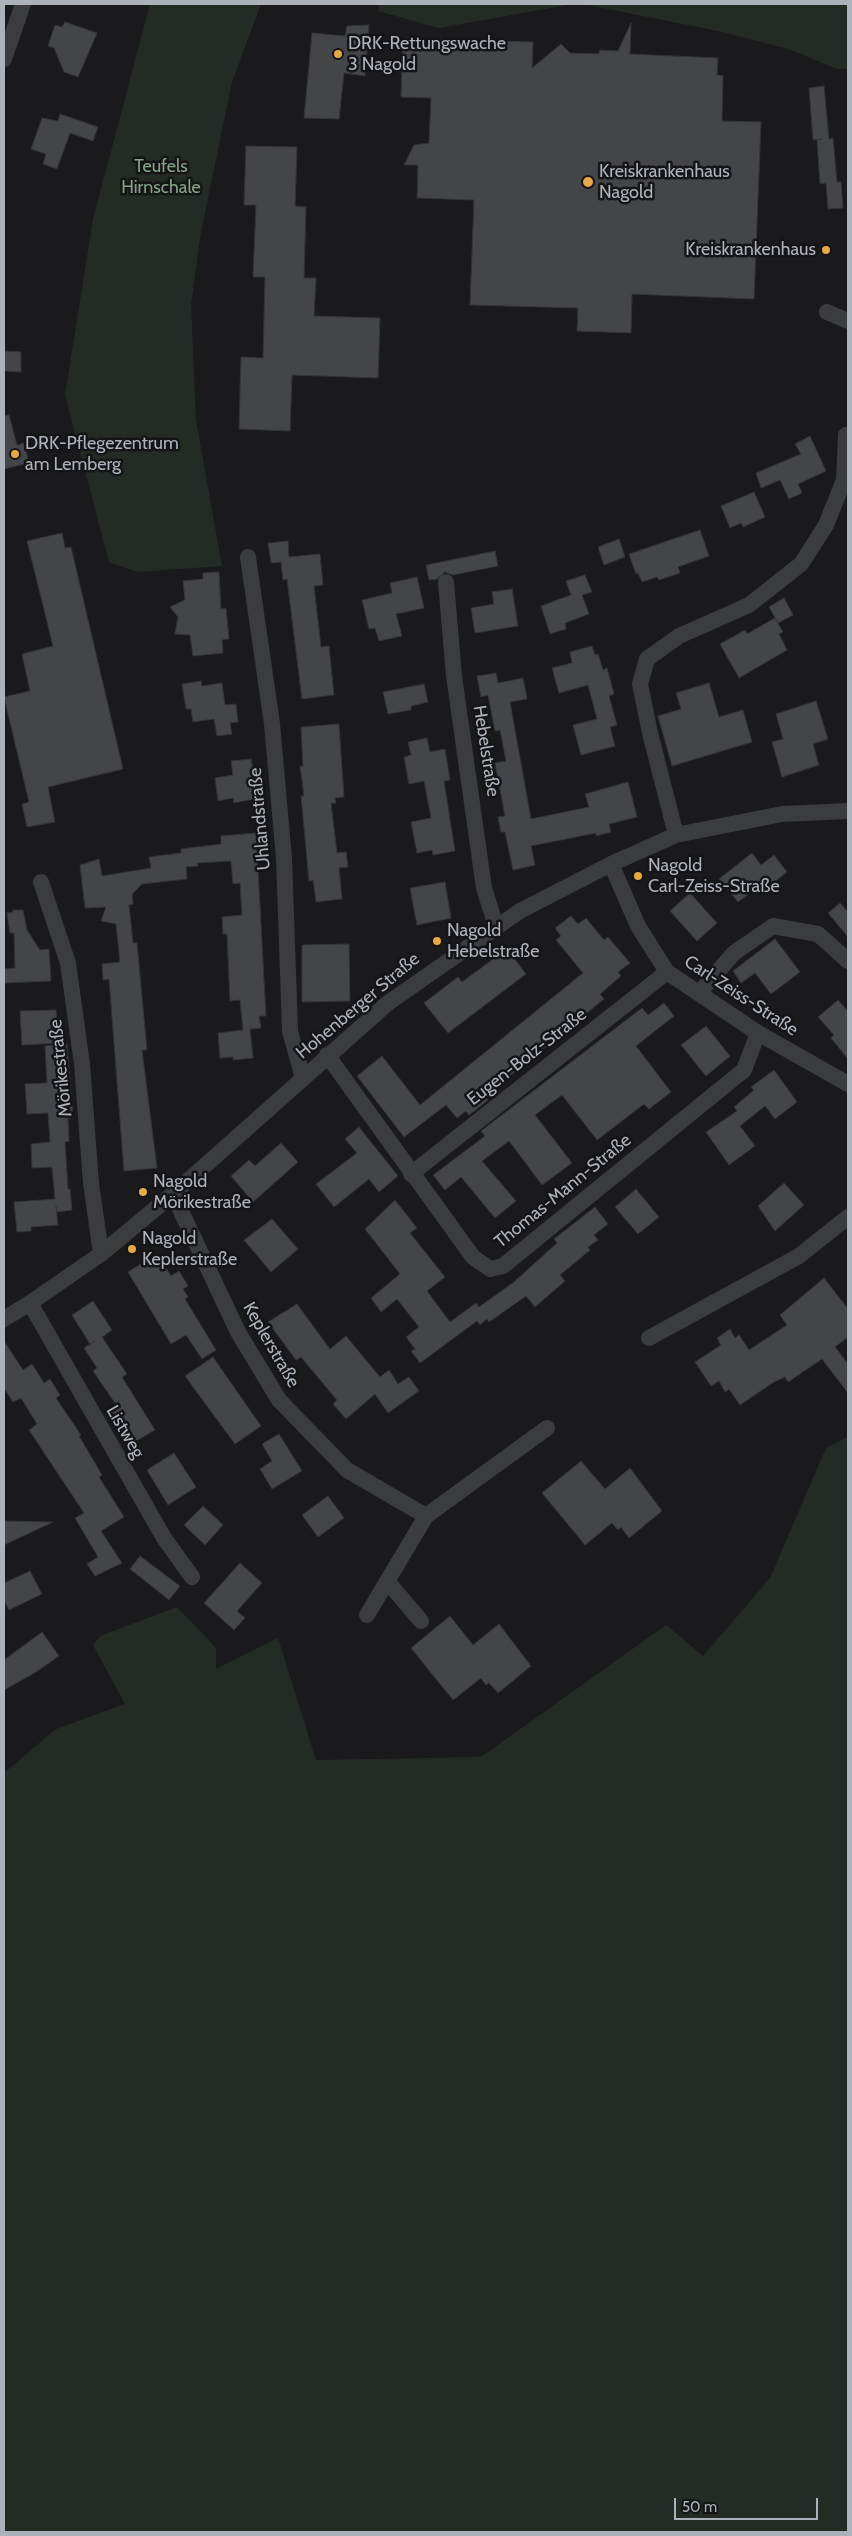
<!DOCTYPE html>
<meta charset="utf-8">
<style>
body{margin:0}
#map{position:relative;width:852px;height:2536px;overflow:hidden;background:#1a1a1c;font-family:Cabin,sans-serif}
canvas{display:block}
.frame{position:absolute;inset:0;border:5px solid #adb2ba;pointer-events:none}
.scale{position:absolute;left:674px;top:2498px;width:144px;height:22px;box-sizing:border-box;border:2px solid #adb2ba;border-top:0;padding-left:6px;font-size:15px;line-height:18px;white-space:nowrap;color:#adb2ba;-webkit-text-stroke:4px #151517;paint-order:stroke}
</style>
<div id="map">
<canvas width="852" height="2536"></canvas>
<div class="frame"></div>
<div class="scale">50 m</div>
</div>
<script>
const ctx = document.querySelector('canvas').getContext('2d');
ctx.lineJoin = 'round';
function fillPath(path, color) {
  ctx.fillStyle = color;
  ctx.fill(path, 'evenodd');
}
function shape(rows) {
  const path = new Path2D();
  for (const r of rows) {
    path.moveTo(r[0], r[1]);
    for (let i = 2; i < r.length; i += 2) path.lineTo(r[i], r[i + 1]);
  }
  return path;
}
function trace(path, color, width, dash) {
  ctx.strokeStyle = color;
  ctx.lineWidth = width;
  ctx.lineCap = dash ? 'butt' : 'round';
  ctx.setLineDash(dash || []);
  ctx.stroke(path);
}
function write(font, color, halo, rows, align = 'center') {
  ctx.font = font + ' Cabin,sans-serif';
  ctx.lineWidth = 5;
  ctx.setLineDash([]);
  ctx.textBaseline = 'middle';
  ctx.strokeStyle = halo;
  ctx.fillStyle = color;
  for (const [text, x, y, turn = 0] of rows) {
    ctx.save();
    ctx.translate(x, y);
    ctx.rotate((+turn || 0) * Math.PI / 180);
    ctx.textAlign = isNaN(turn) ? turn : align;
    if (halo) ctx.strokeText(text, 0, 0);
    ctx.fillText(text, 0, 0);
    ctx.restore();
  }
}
const green = shape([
 [150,4,261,4,232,82,201,232,191,304,196,420,222,566,137,572,109,562,65,395,93,219],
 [380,4,573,4,439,28,378,11],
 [583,4,848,4,848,69,837,69,789,49,718,31],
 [848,1437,848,2532,4,2532,4,1773,56,1729,125,1704,93,1645,100,1636,177,1607,216,1648,216,1669,278,1638,316,1760,481,1757,666,1625,703,1656,770,1578,826,1448]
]);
const building = shape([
 [65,22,97,33,78,77,64,72,54,48,48,46,55,25,62,27,65,22],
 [631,23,630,54,718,58,717,75,723,76,722,121,761,122,754,299,632,294,631,333,577,331,578,308,470,305,474,200,417,198,418,165,404,165,414,145,429,143,431,98,401,97,403,38,533,42,532,68,561,44,570,53,599,54,600,50,618,51,631,23],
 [369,25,365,76,344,73,339,119,304,118,312,33,345,36,347,26,369,25],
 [824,86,829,139,833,138,837,182,841,182,843,208,828,209,826,183,820,184,817,140,822,139,813,140,809,88,824,86],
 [60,114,98,127,93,141,70,133,57,169,43,164,46,154,31,149,42,118,58,121,60,114],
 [246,146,297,147,295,206,306,207,304,278,316,278,314,316,380,318,378,378,292,375,290,431,239,429,241,357,263,358,265,277,253,277,256,205,244,205,246,146],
 [4,351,21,352,21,372,4,371,4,351],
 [9,415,17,445,24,443,29,463,4,469,4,416,9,415],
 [810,436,826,471,798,484,802,493,789,499,780,480,761,488,756,473,801,454,795,444,810,436],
 [754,492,765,517,743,527,741,523,730,528,721,506,754,492],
 [700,530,709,556,678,567,680,573,659,580,657,577,642,582,638,573,636,574,629,554,700,530],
 [62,533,65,548,71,547,123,769,48,787,55,822,27,827,22,804,29,802,4,697,30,691,22,654,53,646,27,541,62,533],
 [619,539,625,557,604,565,598,547,619,539],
 [288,541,289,557,320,554,323,585,314,586,321,647,329,646,334,695,302,699,287,579,283,580,281,562,271,563,268,543,288,541],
 [495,551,498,566,453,575,445,572,437,579,429,580,426,565,495,551],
 [219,572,221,609,226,608,229,639,222,640,223,653,193,656,190,635,175,634,178,617,170,607,185,600,183,581,203,579,203,573,219,572],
 [585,575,592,592,582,595,589,614,565,623,566,629,550,634,541,606,571,595,566,581,585,575],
 [417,577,424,608,396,614,402,636,379,641,375,628,369,629,362,600,392,593,390,583,417,577],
 [512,589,518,626,475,633,471,608,494,604,492,592,512,589],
 [784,598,793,615,778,623,769,607,784,598],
 [775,618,783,632,779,634,787,650,739,678,720,644,745,630,747,634,775,618],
 [592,646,595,655,598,654,603,670,607,668,614,694,609,696,617,725,610,727,615,746,581,755,573,725,597,719,588,685,559,693,552,668,572,663,570,652,592,646],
 [496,673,498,683,523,678,527,699,510,702,531,819,589,807,585,794,628,782,637,817,609,824,611,832,596,836,596,833,531,846,535,865,513,870,505,832,501,832,498,817,505,816,495,763,506,761,500,730,495,731,488,695,481,697,477,676,496,673],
 [201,681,202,686,222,683,225,705,236,704,238,722,230,723,232,734,217,736,214,719,193,722,191,709,186,709,182,684,201,681],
 [709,683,719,717,743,710,752,742,672,766,658,716,681,709,676,693,709,683],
 [424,684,428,702,411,706,411,710,388,714,383,692,424,684],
 [816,701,828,739,813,744,819,765,782,777,772,742,783,739,776,714,816,701],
 [339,724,344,797,335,798,336,803,331,803,337,853,346,852,348,867,339,868,342,899,316,902,313,880,309,881,301,796,304,796,300,766,303,766,301,727,339,724],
 [427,738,430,752,445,749,450,780,444,781,455,851,433,855,432,850,417,853,411,822,431,818,424,781,409,784,404,757,411,755,408,742,427,738],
 [251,759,258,798,234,803,233,798,218,801,215,778,233,775,231,761,251,759],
 [256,833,266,1016,259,1016,261,1028,250,1029,253,1058,233,1060,233,1057,220,1058,218,1033,243,1030,240,1000,230,1001,227,934,223,934,222,917,242,915,240,883,233,884,231,861,197,863,198,866,186,867,187,879,142,884,132,894,133,904,129,905,133,943,137,943,147,1050,142,1050,157,1168,124,1171,109,979,103,980,102,964,120,962,116,924,101,921,106,907,85,908,80,865,99,859,102,876,151,868,149,857,181,853,181,849,221,844,221,836,256,833],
 [752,853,761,865,774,855,787,872,767,888,763,883,738,902,719,879,752,853],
 [445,882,451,918,417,925,410,888,445,882],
 [690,893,717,923,697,941,670,911,690,893],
 [840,903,848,912,848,937,828,913,840,903],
 [13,910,23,910,27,930,40,950,49,949,51,981,4,983,4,969,15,968,14,933,10,933,7,913,13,912,13,910],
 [571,916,578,924,586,918,604,940,608,937,630,963,618,972,621,976,600,994,604,999,485,1096,488,1100,469,1115,466,1111,457,1118,446,1105,404,1137,357,1076,382,1056,420,1105,583,973,556,940,561,936,555,928,571,916],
 [775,939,800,972,771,994,755,973,741,983,733,971,775,939],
 [349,944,350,1001,302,1002,302,945,349,944],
 [507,949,526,974,448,1033,424,1003,458,977,462,982,507,949],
 [838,1000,848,1011,848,1059,831,1038,834,1035,818,1017,838,1000],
 [664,1003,674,1016,636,1046,671,1092,649,1109,644,1104,597,1140,562,1095,535,1115,572,1163,542,1185,509,1141,482,1161,516,1201,495,1218,461,1177,445,1190,433,1175,485,1136,481,1131,642,1008,648,1015,664,1003],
 [56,1010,58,1043,22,1045,20,1011,56,1010],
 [706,1026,730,1056,706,1076,681,1045,706,1026],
 [67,1044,73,1118,68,1118,69,1141,65,1142,68,1189,70,1189,72,1210,57,1212,56,1206,58,1225,31,1227,31,1231,17,1232,14,1202,55,1199,52,1167,32,1168,31,1144,50,1142,48,1113,27,1114,25,1084,47,1083,45,1046,67,1044],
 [774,1070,797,1102,775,1119,765,1106,740,1126,755,1146,729,1165,706,1132,737,1111,734,1107,754,1090,751,1087,774,1070],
 [359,1127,398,1176,379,1192,369,1179,334,1207,316,1184,357,1153,345,1139,359,1127],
 [281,1143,298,1162,253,1202,231,1176,249,1160,255,1166,281,1143],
 [784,1183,804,1205,775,1231,758,1206,784,1183],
 [636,1189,659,1217,638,1234,615,1207,636,1189],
 [395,1200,417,1228,410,1233,445,1277,427,1291,450,1322,476,1303,479,1307,514,1282,557,1243,554,1239,595,1207,608,1224,594,1235,598,1240,588,1247,590,1250,560,1275,565,1281,535,1307,526,1296,489,1322,487,1319,480,1325,477,1321,420,1363,411,1351,415,1349,406,1337,419,1327,397,1299,381,1312,371,1298,400,1274,365,1229,395,1200],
 [272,1219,298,1249,271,1272,244,1240,272,1219],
 [157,1254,171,1276,179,1271,188,1286,183,1289,188,1297,185,1299,216,1350,202,1359,186,1335,171,1344,128,1272,157,1254],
 [824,1278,848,1309,848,1337,835,1347,848,1364,848,1393,822,1359,788,1382,785,1377,774,1382,740,1405,729,1389,725,1392,719,1381,711,1386,695,1362,721,1345,717,1338,730,1329,735,1338,739,1335,749,1350,787,1325,780,1315,824,1278],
 [93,1301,112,1330,102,1337,127,1374,122,1377,155,1430,131,1444,110,1410,117,1406,93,1371,97,1368,84,1348,95,1341,90,1344,72,1315,93,1301],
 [297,1304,330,1349,346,1336,380,1377,389,1370,398,1384,409,1377,419,1391,388,1413,375,1394,346,1419,333,1404,337,1400,301,1357,296,1360,268,1322,297,1304],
 [4,1341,23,1370,32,1364,44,1383,50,1379,60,1395,56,1398,81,1435,79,1436,102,1475,99,1477,124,1517,101,1531,122,1563,95,1576,87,1564,98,1557,75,1518,84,1513,29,1430,37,1424,21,1398,13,1402,4,1388,4,1341],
 [213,1357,261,1426,235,1444,185,1376,213,1357],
 [279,1434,302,1471,272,1489,260,1469,272,1461,262,1444,279,1434],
 [174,1453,196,1487,168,1505,147,1470,174,1453],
 [581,1461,605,1489,630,1468,662,1511,629,1538,621,1527,618,1530,612,1523,585,1545,542,1493,581,1461],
 [328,1496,344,1518,318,1537,302,1515,328,1496],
 [203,1506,223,1525,205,1545,184,1525,203,1506],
 [4,1521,53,1522,4,1545,4,1521],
 [140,1556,180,1586,169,1600,130,1569,140,1556],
 [240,1563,262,1583,237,1611,245,1618,234,1630,204,1603,240,1563],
 [30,1571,42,1594,9,1610,4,1600,4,1583,30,1571],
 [450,1616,473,1645,499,1624,531,1666,498,1693,489,1683,486,1685,481,1678,453,1700,411,1648,450,1616],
 [42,1632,59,1656,36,1672,4,1690,4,1660,42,1632]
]);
const street = shape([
 [4,59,23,4],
 [827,312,848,321],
 [248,557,272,724,284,858,290,1031,303,1078],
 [446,582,454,676,484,888,496,926],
 [676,835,650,733,640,684,647,659,679,636,749,605,801,564,826,525,844,480,846,435],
 [611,864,638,926,667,972,758,1033,848,1084],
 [41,882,68,963,82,1064,91,1183,101,1254],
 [699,993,734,953,773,926,818,934,848,961],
 [327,1055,473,1257,490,1269,503,1266,744,1070,758,1033],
 [411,1174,667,972],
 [173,1194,238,1332,279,1400,347,1470,426,1516],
 [30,1303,164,1538,192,1577],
 [4,1319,30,1303,101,1254,173,1194,388,1003,520,911,611,864,676,835,782,814,848,811],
 [649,1338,799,1256,848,1217],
 [387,1581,421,1621],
 [367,1615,426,1516,547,1428]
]);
const markers = [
 [338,54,5,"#e7a846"],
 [588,182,6,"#e7a846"],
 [826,250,5,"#e7a846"],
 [15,454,5,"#e7a846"],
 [638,876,5,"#e7a846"],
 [437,941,5,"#e7a846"],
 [143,1192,5,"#e7a846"],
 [132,1249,5,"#e7a846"]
];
const poiNames = [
 ["DRK-Rettungswache",348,44],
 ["3 Nagold",348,65],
 ["Kreiskrankenhaus",599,172],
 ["Nagold",599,193],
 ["Kreiskrankenhaus",816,250,"right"],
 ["DRK-Pflegezentrum",25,444],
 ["am Lemberg",25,465],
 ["Nagold",648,866],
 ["Carl-Zeiss-Straße",648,887],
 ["Nagold",447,931],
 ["Hebelstraße",447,952],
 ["Nagold",153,1182],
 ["Mörikestraße",153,1203],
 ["Nagold",142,1239],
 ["Keplerstraße",142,1260]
];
const parkNames = [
 ["Teufels",161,167],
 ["Hirnschale",161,188]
];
const streetNames = [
 ["Hebelstraße",486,751,81],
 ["Uhlandstraße",260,819,-95],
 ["Carl-Zeiss-Straße",741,996,33],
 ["Hohenberger Straße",358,1006,-40],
 ["Eugen-Bolz-Straße",527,1057,-38],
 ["Mörikestraße",61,1068,-96],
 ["Thomas-Mann-Straße",563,1191,-39],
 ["Keplerstraße",271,1345,60],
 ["Listweg",125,1432,60]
];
fillPath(green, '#242b24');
fillPath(building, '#444548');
trace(building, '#343437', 1);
trace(street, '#3b3c40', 16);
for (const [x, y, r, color] of markers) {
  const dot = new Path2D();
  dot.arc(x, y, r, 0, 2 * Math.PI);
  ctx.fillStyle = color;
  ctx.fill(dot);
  trace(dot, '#151517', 2);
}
write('18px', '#adb2ba', '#151517', poiNames, 'left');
write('18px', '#85a485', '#151517', parkNames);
write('18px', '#adb2ba', '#151517', streetNames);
</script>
